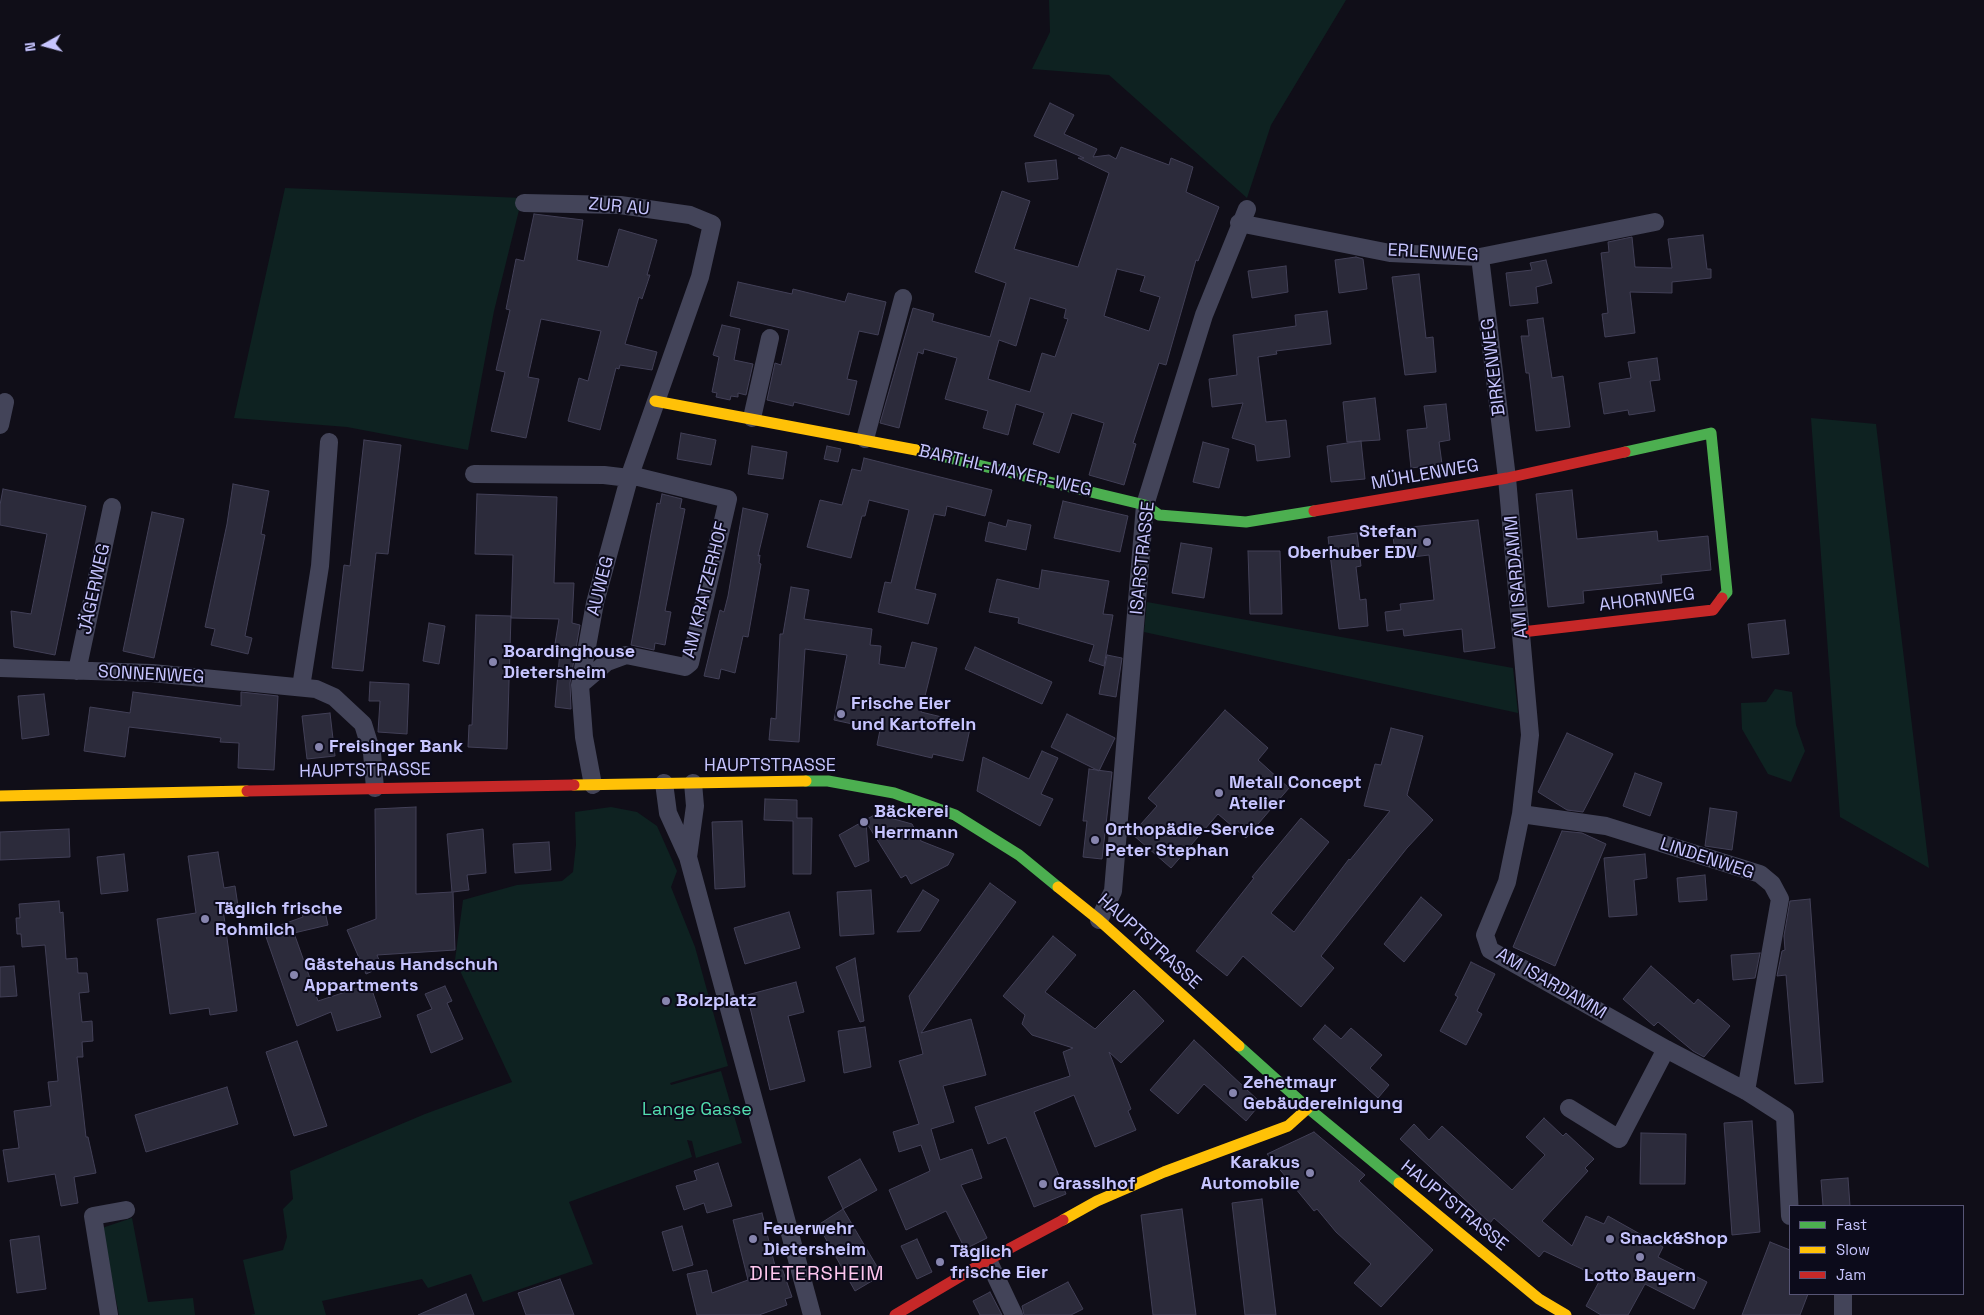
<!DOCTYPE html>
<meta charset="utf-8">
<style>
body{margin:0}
#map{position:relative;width:1984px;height:1315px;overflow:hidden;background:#100e18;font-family:"Space Grotesk",sans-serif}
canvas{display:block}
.legend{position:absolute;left:1789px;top:1205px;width:175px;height:90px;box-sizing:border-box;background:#0c0b1b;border:1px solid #575576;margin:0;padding:6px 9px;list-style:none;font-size:15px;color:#c7c5ff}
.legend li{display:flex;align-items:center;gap:10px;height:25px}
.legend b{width:25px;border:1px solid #575576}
.north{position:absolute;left:20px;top:20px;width:50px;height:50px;-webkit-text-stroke:4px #0c0b1b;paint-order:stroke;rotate:263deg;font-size:14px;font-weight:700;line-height:20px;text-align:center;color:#c7c5ff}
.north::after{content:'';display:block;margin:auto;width:18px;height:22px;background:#c7c5ff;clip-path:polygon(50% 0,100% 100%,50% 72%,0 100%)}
</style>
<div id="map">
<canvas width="1984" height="1315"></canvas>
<ul class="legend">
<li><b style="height:6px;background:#4caf50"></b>Fast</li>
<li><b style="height:6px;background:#ffc107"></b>Slow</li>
<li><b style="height:6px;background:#c62828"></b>Jam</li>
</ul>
<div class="north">N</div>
</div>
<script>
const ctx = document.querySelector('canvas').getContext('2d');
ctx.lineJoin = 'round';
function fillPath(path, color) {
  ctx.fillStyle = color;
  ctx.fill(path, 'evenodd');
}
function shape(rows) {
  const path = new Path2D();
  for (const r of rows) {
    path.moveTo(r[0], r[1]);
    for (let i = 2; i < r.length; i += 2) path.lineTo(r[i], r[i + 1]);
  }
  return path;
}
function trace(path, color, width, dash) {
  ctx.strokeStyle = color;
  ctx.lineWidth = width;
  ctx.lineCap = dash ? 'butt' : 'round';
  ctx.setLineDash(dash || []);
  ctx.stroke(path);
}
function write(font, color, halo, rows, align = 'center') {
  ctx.font = font + ' "Space Grotesk",sans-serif';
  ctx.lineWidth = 4;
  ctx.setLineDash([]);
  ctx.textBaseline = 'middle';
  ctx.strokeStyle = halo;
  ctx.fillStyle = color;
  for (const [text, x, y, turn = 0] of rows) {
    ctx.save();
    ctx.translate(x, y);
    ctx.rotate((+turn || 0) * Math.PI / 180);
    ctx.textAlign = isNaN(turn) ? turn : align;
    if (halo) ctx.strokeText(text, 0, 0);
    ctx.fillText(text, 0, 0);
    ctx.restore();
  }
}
const green = shape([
 [1049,0,1346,0,1271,125,1247,198,1109,75,1032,69,1050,32],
 [285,188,522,198,494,311,468,450,347,427,234,418],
 [1811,418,1876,424,1929,868,1840,817],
 [1147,602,1513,668,1518,713,1144,632],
 [1775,689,1792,692,1796,725,1805,751,1791,782,1768,774,1742,729,1741,703,1766,702],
 [611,807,637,812,657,826,677,871,671,887,695,947,728,1066,670,1083,671,1085,721,1071,742,1143,696,1158,692,1141,687,1140,692,1157,569,1202,593,1264,483,1302,471,1274,428,1288,422,1279,322,1301,326,1315,250,1315,255,1314,243,1260,283,1250,287,1237,283,1209,293,1199,290,1171,425,1114,512,1082,455,960,463,900,517,885,562,881,573,872,576,845,575,812],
 [132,1218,148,1302,193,1298,195,1315,119,1315,102,1228]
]);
const building = shape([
 [1050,103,1074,115,1064,134,1097,149,1093,157,1109,155,1116,159,1121,147,1169,165,1171,158,1193,167,1186,192,1219,207,1198,261,1196,260,1166,365,1159,363,1133,443,1136,444,1124,485,1089,475,1104,423,1072,413,1059,453,1033,444,1044,413,1016,404,1008,435,983,428,988,411,945,399,957,358,924,349,923,354,918,352,899,428,880,423,913,308,934,314,932,321,990,337,1006,283,975,272,1002,191,1030,201,1014,249,1078,267,1109,173,1078,158,1084,158,1034,136,1050,103],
 [1117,269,1145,276,1140,291,1160,297,1149,331,1104,316,1117,269],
 [1030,298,1066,309,1064,318,1068,319,1055,357,1042,353,1030,392,988,379,999,340,1016,346,1030,298],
 [1056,160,1058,179,1028,182,1025,163,1056,160],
 [534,214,583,220,577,260,608,267,619,229,657,240,647,275,650,275,642,299,639,297,625,344,657,352,652,370,620,365,619,369,616,368,600,430,568,421,579,378,588,381,601,331,541,319,528,377,539,379,526,438,491,431,505,372,496,370,510,310,506,309,516,259,524,261,534,214],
 [1703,235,1707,269,1711,269,1711,278,1672,282,1672,293,1630,292,1635,333,1605,337,1602,314,1608,313,1601,253,1609,252,1608,242,1632,237,1635,267,1672,268,1668,239,1703,235],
 [1356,257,1363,259,1367,289,1339,293,1335,260,1356,257],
 [1546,260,1552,283,1536,287,1538,303,1510,306,1506,273,1532,270,1530,263,1546,260],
 [1286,266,1288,292,1252,298,1248,271,1286,266],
 [1419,274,1426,338,1433,337,1436,372,1405,375,1392,277,1419,274],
 [738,282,792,294,793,289,845,302,848,293,886,302,878,335,859,331,847,379,857,381,849,415,794,402,793,406,767,400,775,363,781,365,789,330,730,316,738,282],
 [1327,311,1331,344,1276,351,1277,354,1258,357,1266,422,1286,420,1290,457,1257,461,1255,445,1232,438,1243,403,1212,407,1209,379,1237,375,1233,335,1296,326,1295,315,1327,311],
 [1543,318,1552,378,1563,376,1570,427,1536,431,1529,373,1526,373,1521,336,1529,336,1527,320,1543,318],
 [722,325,740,329,734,360,753,364,746,395,738,393,738,397,731,396,730,400,716,397,717,393,712,392,719,357,713,355,722,325],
 [1657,358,1660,380,1650,381,1655,411,1629,415,1628,410,1604,414,1599,383,1631,378,1628,362,1657,358],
 [1375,398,1380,440,1347,442,1343,402,1375,398],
 [1446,404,1450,440,1439,442,1442,464,1411,468,1407,430,1427,428,1424,406,1446,404],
 [681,433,716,440,711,465,677,459,681,433],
 [364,440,401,445,388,554,376,553,363,671,332,668,344,565,350,566,364,440],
 [1361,441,1365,479,1331,482,1327,446,1361,441],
 [1203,442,1229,449,1219,488,1193,482,1203,442],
 [752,446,787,452,783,479,748,474,752,446],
 [827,446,841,449,838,462,824,459,827,446],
 [864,458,992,490,985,516,947,506,945,516,934,514,915,589,936,594,928,624,878,612,885,582,891,583,909,510,869,500,865,516,862,516,851,558,807,547,820,500,842,505,852,469,861,471,864,458],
 [233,484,269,491,261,534,265,535,245,636,252,638,248,654,211,645,215,629,205,627,227,524,233,484],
 [3,489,86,506,55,655,14,647,11,611,31,614,47,534,0,525,0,505,3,489],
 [1572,490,1577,539,1657,531,1658,541,1708,536,1711,570,1661,575,1662,583,1583,591,1584,603,1548,607,1536,494,1572,490],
 [477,494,557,497,554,583,574,583,572,623,580,625,570,683,571,709,555,707,560,651,554,650,559,619,511,618,513,555,475,554,477,494],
 [662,494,682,499,680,508,685,509,665,611,671,612,668,628,665,645,655,643,654,650,631,645,651,534,657,503,660,504,662,494],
 [1063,501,1128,516,1120,552,1054,538,1063,501],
 [743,508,768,514,758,556,760,555,759,563,761,564,748,637,743,636,735,673,721,669,719,679,704,676,720,610,724,612,728,596,743,508],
 [152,512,184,519,154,658,123,651,152,512],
 [1008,520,1031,525,1026,550,985,541,989,522,1006,527,1008,520],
 [1478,520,1495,648,1464,652,1462,629,1404,636,1403,629,1387,631,1385,612,1401,610,1400,604,1434,600,1429,555,1396,559,1392,529,1478,520],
 [1357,533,1361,566,1356,567,1360,600,1366,599,1368,626,1339,629,1328,537,1357,533],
 [1181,543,1212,548,1204,598,1172,593,1181,543],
 [1248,551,1280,551,1282,614,1250,614,1248,551],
 [1042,570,1109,581,1103,614,1113,615,1104,666,1089,661,1094,645,1018,623,1019,618,989,612,997,579,1039,589,1042,570],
 [791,587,809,590,804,619,872,629,870,645,881,646,879,664,905,668,912,642,937,648,921,712,971,724,963,761,933,754,932,758,877,745,880,730,834,720,847,655,805,649,799,742,769,740,771,718,776,719,780,634,783,634,791,587],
 [476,615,511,616,507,749,468,747,469,725,472,725,476,615],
 [1785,620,1789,654,1752,658,1748,624,1785,620],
 [429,623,445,626,439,664,423,661,429,623],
 [975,647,1052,682,1042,704,965,669,975,647],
 [1107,655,1122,658,1116,697,1099,694,1107,655],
 [370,682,409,684,407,734,378,732,380,701,369,701,370,682],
 [133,692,241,706,241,692,278,696,274,770,238,768,239,743,220,742,221,738,129,727,125,757,84,751,90,707,130,713,133,692],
 [44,694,49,735,22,739,18,696,44,694],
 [1225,710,1268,748,1258,760,1289,788,1246,838,1218,814,1171,868,1132,834,1157,806,1148,798,1225,710],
 [330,713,335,756,307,759,302,716,330,713],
 [1067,714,1115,738,1099,771,1051,747,1067,714],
 [1391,728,1423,736,1407,795,1433,820,1407,848,1321,956,1334,968,1301,1007,1243,956,1227,976,1196,951,1254,878,1252,877,1301,818,1329,842,1271,913,1294,932,1349,859,1350,860,1390,811,1364,806,1375,764,1381,765,1391,728],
 [1567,733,1613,754,1583,812,1567,810,1538,792,1567,733],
 [1042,751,1058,758,1041,794,1053,799,1040,826,977,791,983,757,1029,779,1042,751],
 [1089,769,1112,772,1102,859,1083,857,1087,821,1083,821,1089,769],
 [1635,773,1662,783,1650,816,1623,806,1635,773],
 [765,799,797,800,797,818,812,818,811,874,793,874,793,821,764,820,765,799],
 [416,807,416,894,452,892,447,834,483,829,486,873,467,875,469,890,453,892,455,950,377,955,382,967,366,974,347,930,376,919,375,809,416,807],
 [1710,808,1737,812,1732,850,1705,846,1710,808],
 [876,814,912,824,921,841,954,854,948,865,911,884,906,875,901,878,866,822,869,861,855,867,839,835,876,814],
 [742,821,745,887,715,889,712,822,742,821],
 [69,829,70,857,0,860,0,832,69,829],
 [1562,831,1582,833,1606,844,1555,966,1513,947,1562,831],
 [549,842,551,870,515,873,513,844,549,842],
 [218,852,224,888,235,886,238,906,223,909,237,1011,210,1015,209,1008,170,1014,157,919,196,913,188,856,218,852],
 [124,854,128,891,101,894,97,857,124,854],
 [1645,854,1647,878,1634,880,1637,915,1609,917,1604,858,1645,854],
 [1705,875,1707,900,1679,902,1677,878,1705,875],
 [990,883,1016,902,921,1033,971,1019,986,1075,943,1086,954,1122,931,1129,940,1160,972,1149,982,1178,961,1185,987,1238,965,1249,946,1211,906,1230,889,1190,930,1171,921,1145,899,1152,893,1132,919,1124,899,1061,923,1054,909,996,990,883],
 [871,890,874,934,840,936,837,892,871,890],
 [923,890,939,900,920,931,897,932,923,890],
 [1421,897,1442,915,1404,962,1384,944,1421,897],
 [1810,899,1823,1082,1795,1084,1786,975,1777,976,1782,951,1785,950,1784,936,1790,901,1810,899],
 [59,901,60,913,63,912,66,959,77,958,78,973,87,973,89,992,79,993,82,1022,92,1021,93,1041,82,1042,83,1057,77,1057,86,1137,88,1137,96,1173,74,1177,78,1203,61,1206,55,1174,8,1182,3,1150,19,1148,14,1111,51,1106,48,1082,58,1081,45,945,22,947,21,934,17,934,16,918,20,918,19,904,59,901],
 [324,907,328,925,294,933,318,1001,370,984,381,1017,337,1031,331,1012,297,1026,265,934,273,932,272,928,303,917,302,913,324,907],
 [789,912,800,948,745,964,734,928,789,912],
 [1053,936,1076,955,1045,992,1095,1029,1134,990,1164,1021,1121,1063,1109,1052,1131,1109,1128,1111,1136,1130,1095,1147,1074,1095,1034,1112,1066,1194,1034,1207,1006,1137,988,1144,975,1107,1070,1076,1063,1052,1073,1048,1032,1035,1022,1024,1025,1015,1003,996,1053,936],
 [1760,953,1755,978,1733,980,1731,955,1760,953],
 [855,958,864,1021,860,1022,836,967,855,958],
 [1471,962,1495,974,1477,1011,1482,1014,1466,1045,1440,1031,1458,997,1455,995,1471,962],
 [14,966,17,996,0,997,0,967,14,966],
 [1651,966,1694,1004,1698,999,1730,1026,1704,1057,1693,1051,1658,1022,1654,1026,1623,999,1651,966],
 [796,982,804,1012,788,1016,805,1081,770,1090,747,995,796,982],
 [445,986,452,1001,447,1003,463,1039,431,1053,417,1015,432,1009,425,994,445,986],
 [1325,1025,1341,1039,1351,1028,1382,1055,1370,1068,1389,1085,1378,1098,1313,1039,1325,1025],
 [865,1027,871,1067,844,1073,838,1031,865,1027],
 [1194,1040,1261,1103,1246,1121,1204,1084,1178,1114,1150,1090,1194,1040],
 [297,1041,327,1126,294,1136,266,1052,297,1041],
 [227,1087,238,1124,146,1152,135,1115,227,1087],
 [1544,1118,1563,1136,1566,1133,1594,1159,1585,1168,1588,1171,1542,1221,1572,1246,1586,1216,1604,1224,1608,1216,1663,1247,1658,1257,1707,1282,1694,1309,1645,1284,1628,1315,1601,1315,1586,1306,1601,1278,1544,1251,1539,1257,1494,1218,1490,1223,1400,1139,1414,1124,1429,1140,1442,1126,1512,1190,1545,1155,1526,1137,1544,1118],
 [1752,1121,1760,1232,1732,1235,1724,1123,1752,1121],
 [1314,1132,1365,1175,1359,1181,1433,1250,1381,1307,1354,1283,1371,1264,1336,1232,1317,1209,1314,1211,1267,1154,1314,1132],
 [1641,1133,1686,1134,1685,1184,1640,1184,1641,1133],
 [860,1159,877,1190,843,1209,828,1177,860,1159],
 [718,1163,732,1206,707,1213,704,1203,684,1210,676,1186,697,1180,694,1171,718,1163],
 [1848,1178,1850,1206,1823,1206,1821,1180,1848,1178],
 [1262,1199,1276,1315,1245,1315,1232,1203,1262,1199],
 [843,1209,882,1275,855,1291,818,1225,843,1209],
 [1182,1209,1196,1315,1153,1315,1141,1215,1182,1209],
 [762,1213,776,1270,782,1268,792,1297,785,1299,787,1305,759,1315,697,1315,687,1274,707,1270,712,1293,748,1280,733,1220,762,1213],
 [682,1226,693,1265,673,1271,662,1232,682,1226],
 [39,1236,46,1289,17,1293,10,1240,39,1236],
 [917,1239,932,1272,917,1279,901,1246,917,1239],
 [1770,1242,1790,1250,1790,1294,1808,1294,1800,1315,1742,1315,1770,1242],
 [560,1279,574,1315,526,1315,518,1293,560,1279],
 [1068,1282,1083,1309,1071,1315,1024,1315,1022,1306,1068,1282],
 [990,1292,1002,1315,980,1315,973,1301,990,1292],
 [466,1294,474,1315,418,1315,466,1294]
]);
const street = shape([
 [524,203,620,205,690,215,712,224,700,277,630,475,595,603,580,685,584,737,593,785],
 [1239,223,1390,253,1480,257,1655,222],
 [1480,257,1507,478,1530,735,1521,814,1507,882,1485,935,1490,950,1666,1049,1746,1091,1785,1116,1790,1216],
 [752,418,770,338],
 [0,425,5,402],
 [865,439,903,298],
 [474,474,604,475,629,478],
 [0,668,152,673,316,689,334,697,363,724,372,753,375,788],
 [77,671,112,507],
 [580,685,607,662,626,655,685,667,690,663,728,499,630,475],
 [301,687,320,566,329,442],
 [664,783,668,813,688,857,812,1315],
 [1521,814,1606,826,1760,874,1772,884,1780,899,1746,1091],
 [688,857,695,806,693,783],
 [1099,920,1113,891,1145,505,1204,315,1247,209],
 [1569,1108,1619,1139,1666,1049],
 [988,1260,1014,1315],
 [109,1315,93,1216,126,1210],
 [1843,1315,1843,1294]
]);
const fast = shape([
 [916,450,1145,505,1159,515,1246,522,1314,511],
 [1625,452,1711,433,1727,592,1722,598],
 [806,781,828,781,894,793,955,815,1019,855,1058,887],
 [1239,1046,1308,1108,1399,1183]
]);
const slow = shape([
 [655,401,916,450],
 [574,785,806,781],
 [0,796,247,791],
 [1058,887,1099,920,1239,1046],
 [1399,1183,1539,1299,1566,1315],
 [1063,1220,1097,1201,1164,1172,1288,1126,1308,1108]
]);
const jam = shape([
 [1314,511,1507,478,1625,452],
 [1522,632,1713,610,1722,598],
 [247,791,574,785],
 [895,1315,988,1260,1063,1220]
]);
const markers = [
 [1427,542,5,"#8785ae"],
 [493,662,5,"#8785ae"],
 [841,714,5,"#8785ae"],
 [319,747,5,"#8785ae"],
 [1219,793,5,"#8785ae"],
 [864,822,5,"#8785ae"],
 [1095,840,5,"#8785ae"],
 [205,919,5,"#8785ae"],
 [294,975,5,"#8785ae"],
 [666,1001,5,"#8785ae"],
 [1233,1093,5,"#8785ae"],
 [1310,1173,5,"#8785ae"],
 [1043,1184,5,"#8785ae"],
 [753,1239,5,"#8785ae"],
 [1610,1239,5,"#8785ae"],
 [1640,1257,5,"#8785ae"],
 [940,1262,5,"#8785ae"]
];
const streetNames = [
 ["ZUR AU",619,207,5],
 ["ERLENWEG",1433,253,3],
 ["BIRKENWEG",1494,367,-97],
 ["BARTHL-MAYER-WEG",1005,471,13],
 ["MÜHLENWEG",1425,475,-10],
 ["ISARSTRASSE",1143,558,-84],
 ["AM ISARDAMM",1517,577,-95],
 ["AUWEG",601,586,-76],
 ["JÄGERWEG",95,589,-78],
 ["AM KRATZERHOF",706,590,-76],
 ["AHORNWEG",1647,600,-7],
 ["SONNENWEG",151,675,3],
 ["HAUPTSTRASSE",770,766],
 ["HAUPTSTRASSE",365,771,-1],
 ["LINDENWEG",1707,859,18],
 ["HAUPTSTRASSE",1149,942,42],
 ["AM ISARDAMM",1551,984,30],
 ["HAUPTSTRASSE",1454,1206,39]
];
const poiNames = [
 ["Stefan",1417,532,"right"],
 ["Oberhuber EDV",1417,553,"right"],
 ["Boardinghouse",503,652],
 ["Dietersheim",503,673],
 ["Frische Eier",851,704],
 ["und Kartoffeln",851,725],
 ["Freisinger Bank",329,747],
 ["Metall Concept",1229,783],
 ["Atelier",1229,804],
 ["Bäckerei",874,812],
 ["Herrmann",874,833],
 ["Orthopädie-Service",1105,830],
 ["Peter Stephan",1105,851],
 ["Täglich frische",215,909],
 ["Rohmilch",215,930],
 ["Gästehaus Handschuh",304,965],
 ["Appartments",304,986],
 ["Bolzplatz",676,1001],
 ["Zehetmayr",1243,1083],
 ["Gebäudereinigung",1243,1104],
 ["Karakus",1300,1163,"right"],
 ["Automobile",1300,1184,"right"],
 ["Grasslhof",1053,1184],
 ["Feuerwehr",763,1229],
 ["Dietersheim",763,1250],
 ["Snack&Shop",1620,1239],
 ["Täglich",950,1252],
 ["frische Eier",950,1273],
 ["Lotto Bayern",1640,1276,"center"]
];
const parkNames = [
 ["Lange Gasse",697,1110]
];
const quarterNames = [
 ["DIETERSHEIM",817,1275]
];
fillPath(green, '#0e2221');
fillPath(building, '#2c2b3b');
trace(building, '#424057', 1);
trace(street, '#434459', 18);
trace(fast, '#4caf50', 11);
trace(slow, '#ffc107', 11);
trace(jam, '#c62828', 11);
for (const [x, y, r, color] of markers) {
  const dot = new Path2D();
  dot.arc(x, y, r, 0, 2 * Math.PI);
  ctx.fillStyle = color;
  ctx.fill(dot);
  trace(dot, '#0c0b1b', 2);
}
write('18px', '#c7c5ff', '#0c0b1b', streetNames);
write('bold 18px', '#c7c5ff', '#0c0b1b', poiNames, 'left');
write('18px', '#53ddaf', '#0c0b1b', parkNames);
ctx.letterSpacing = '1px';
write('20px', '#ffc7ef', '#0c0b1b', quarterNames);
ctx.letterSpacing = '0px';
</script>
